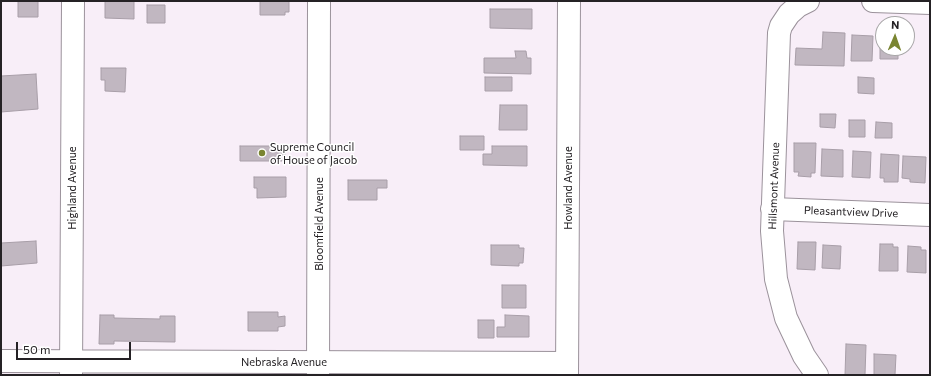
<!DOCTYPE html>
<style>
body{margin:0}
#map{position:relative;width:931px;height:376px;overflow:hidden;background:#f8eef8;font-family:Commissioner,sans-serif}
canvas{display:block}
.frame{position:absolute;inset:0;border:2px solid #252225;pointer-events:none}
.north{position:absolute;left:875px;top:16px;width:40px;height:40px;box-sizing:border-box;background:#fff;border:1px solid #a8a7a8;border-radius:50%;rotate:2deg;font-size:11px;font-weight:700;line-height:16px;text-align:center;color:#252225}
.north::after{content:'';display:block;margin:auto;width:14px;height:18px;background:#7a8531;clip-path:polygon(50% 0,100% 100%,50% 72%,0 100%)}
.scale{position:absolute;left:16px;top:342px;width:115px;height:18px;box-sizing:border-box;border:2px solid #252225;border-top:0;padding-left:5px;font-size:12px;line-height:14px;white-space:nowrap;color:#252225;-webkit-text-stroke:3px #fff;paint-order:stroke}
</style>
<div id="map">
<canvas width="931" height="376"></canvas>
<div class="frame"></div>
<div class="north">N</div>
<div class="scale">50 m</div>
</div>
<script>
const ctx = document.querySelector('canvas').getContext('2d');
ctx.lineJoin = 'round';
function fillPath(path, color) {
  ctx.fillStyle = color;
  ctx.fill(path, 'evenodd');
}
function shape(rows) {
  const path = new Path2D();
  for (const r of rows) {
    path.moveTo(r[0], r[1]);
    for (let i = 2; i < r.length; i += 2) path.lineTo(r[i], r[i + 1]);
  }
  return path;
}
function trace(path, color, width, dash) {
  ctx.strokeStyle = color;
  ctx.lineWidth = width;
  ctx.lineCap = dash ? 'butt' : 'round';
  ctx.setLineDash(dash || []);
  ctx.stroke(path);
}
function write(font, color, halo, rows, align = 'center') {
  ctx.font = font + ' Commissioner,sans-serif';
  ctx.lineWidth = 3;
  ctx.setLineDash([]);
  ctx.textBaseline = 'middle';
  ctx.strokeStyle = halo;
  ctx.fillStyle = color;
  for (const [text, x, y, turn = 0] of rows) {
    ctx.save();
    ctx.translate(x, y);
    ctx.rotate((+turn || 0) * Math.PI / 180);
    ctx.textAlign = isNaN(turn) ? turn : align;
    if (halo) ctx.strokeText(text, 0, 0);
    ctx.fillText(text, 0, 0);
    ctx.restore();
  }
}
const building = shape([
 [18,1,38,1,38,17,18,17,18,1],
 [105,1,134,1,134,19,105,18,105,1],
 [260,1,289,1,289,12,285,12,285,15,260,15,260,1],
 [147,5,165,5,165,23,147,23,147,5],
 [490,9,532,9,532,29,490,28,490,9],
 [823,32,845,33,844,66,795,65,796,48,822,49,823,32],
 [852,35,873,36,872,61,851,61,852,35],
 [880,38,883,38,883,48,898,48,898,59,880,59,880,38],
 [515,51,526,51,527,58,531,58,531,74,484,73,484,58,516,58,515,51],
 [101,68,126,68,125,92,105,91,105,80,101,80,101,68],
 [36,74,38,109,1,112,1,76,36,74],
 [485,77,512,77,512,91,485,91,485,77],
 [858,77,874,78,874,94,858,93,858,77],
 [500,105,527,105,527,130,499,130,500,105],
 [820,114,836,114,835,128,820,127,820,114],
 [849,120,865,120,865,137,849,137,849,120],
 [876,122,892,123,892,138,875,138,876,122],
 [460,136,484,136,484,150,460,150,460,136],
 [794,143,816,143,815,173,811,173,811,177,798,176,799,172,794,172,794,143],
 [240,146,281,146,281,150,285,151,285,155,281,155,282,161,240,161,240,146],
 [492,146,527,146,527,166,483,165,483,154,492,154,492,146],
 [822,149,843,150,843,177,821,176,822,149],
 [853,151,871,152,870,178,852,177,853,151],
 [881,154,899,155,898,182,884,182,884,178,880,178,881,154],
 [903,156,926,157,925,183,910,182,910,179,902,178,903,156],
 [254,177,286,177,286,197,257,198,257,188,254,188,254,177],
 [348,180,387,180,387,188,377,188,377,200,348,200,348,180],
 [36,241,37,263,1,266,1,243,36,241],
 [798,242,816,242,815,270,797,269,798,242],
 [880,244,893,244,893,247,898,247,898,271,879,271,880,244],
 [491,245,519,245,519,248,524,248,523,263,519,263,519,266,491,265,491,245],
 [823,245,841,246,840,269,822,268,823,245],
 [908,246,921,247,921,250,926,250,926,273,907,272,908,246],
 [502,285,526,285,526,308,502,308,502,285],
 [248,312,278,312,278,317,285,316,285,326,278,327,278,331,248,331,248,312],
 [100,315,114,315,114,318,160,319,160,316,175,316,175,342,114,341,114,344,99,344,100,315],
 [505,315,529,316,529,337,497,337,497,327,505,327,505,315],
 [478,320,494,320,494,338,478,338,478,320],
 [846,344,866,345,865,375,845,375,846,344],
 [874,354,896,355,895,375,874,375,874,354]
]);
const minor = shape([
 [808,1,798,6,789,14,781,26,779,33,772,231,776,279,786,318,804,356,817,375],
 [873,1,930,3],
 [772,209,930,215],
 [1,361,567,363],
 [71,375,73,1],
 [318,375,319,1],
 [567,375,569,1]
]);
const markers = [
 [262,153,4,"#7a8531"]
];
const poiNames = [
 ["Supreme Council",270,147],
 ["of House of Jacob",270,160]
];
const streetNames = [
 ["Hillsmont Avenue",774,186,-88],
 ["Highland Avenue",72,188,-90],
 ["Howland Avenue",568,188,-90],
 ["Pleasantview Drive",851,212,2],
 ["Bloomfield Avenue",319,224,-90],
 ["Nebraska Avenue",284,362]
];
fillPath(building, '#c1b7c1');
trace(building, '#a89ea8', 1);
trace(minor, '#9b929b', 24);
trace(minor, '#fff', 22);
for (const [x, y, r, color] of markers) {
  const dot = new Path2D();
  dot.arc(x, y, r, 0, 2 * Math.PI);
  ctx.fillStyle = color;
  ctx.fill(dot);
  trace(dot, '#fff', 1.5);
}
write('11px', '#252225', '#fff', poiNames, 'left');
write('11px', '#252225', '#fff', streetNames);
</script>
